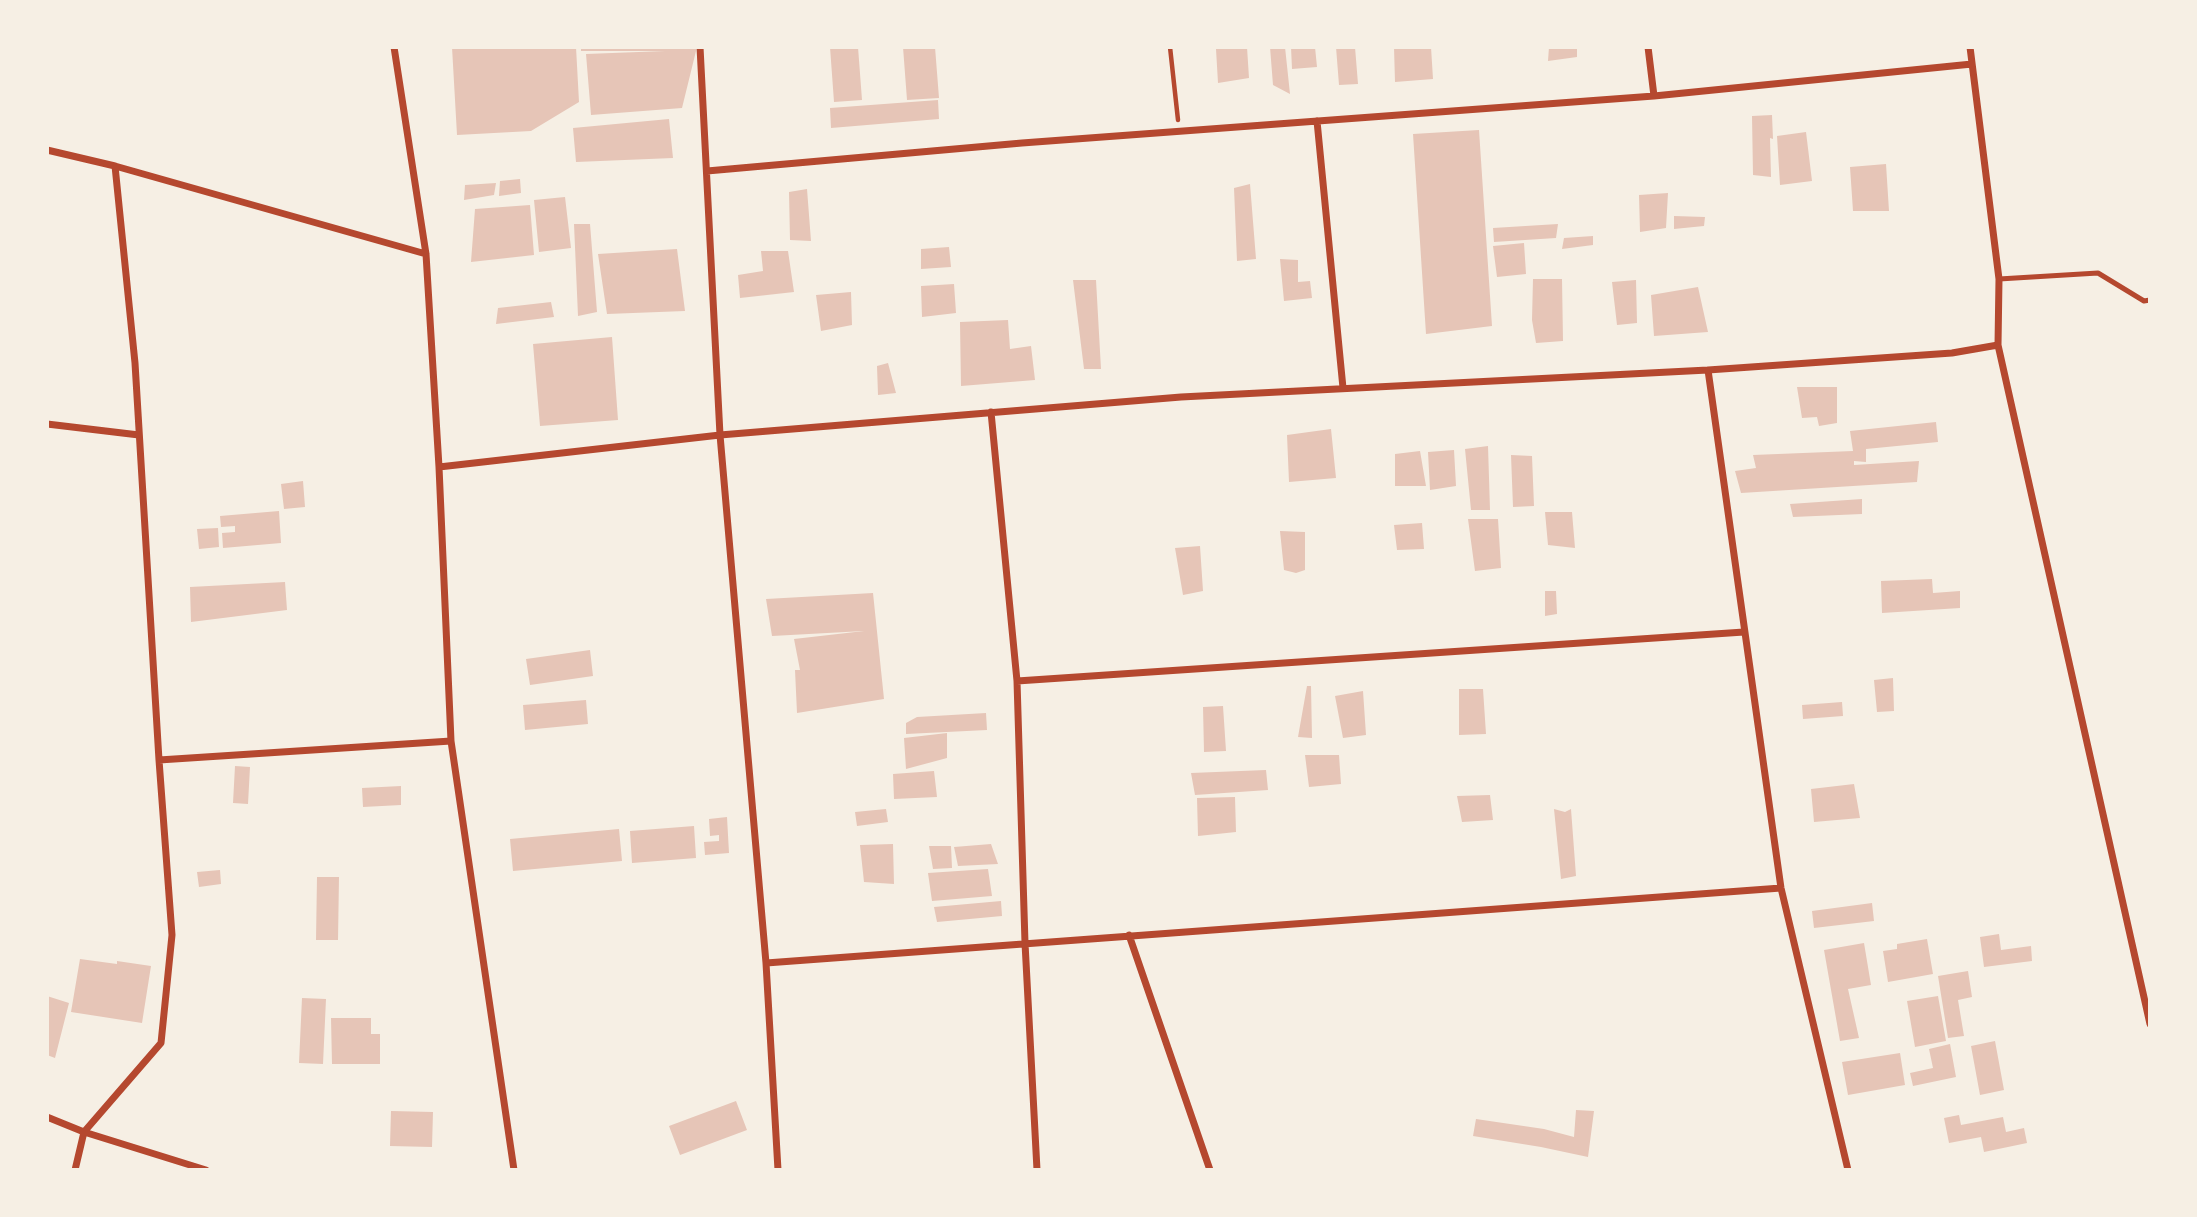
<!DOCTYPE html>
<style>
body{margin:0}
#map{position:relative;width:2197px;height:1217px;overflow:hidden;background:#f6efe4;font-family:"Roboto Serif",serif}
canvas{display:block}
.frame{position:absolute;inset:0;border:49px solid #f6efe4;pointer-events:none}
</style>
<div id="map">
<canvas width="2197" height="1217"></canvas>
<div class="frame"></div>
</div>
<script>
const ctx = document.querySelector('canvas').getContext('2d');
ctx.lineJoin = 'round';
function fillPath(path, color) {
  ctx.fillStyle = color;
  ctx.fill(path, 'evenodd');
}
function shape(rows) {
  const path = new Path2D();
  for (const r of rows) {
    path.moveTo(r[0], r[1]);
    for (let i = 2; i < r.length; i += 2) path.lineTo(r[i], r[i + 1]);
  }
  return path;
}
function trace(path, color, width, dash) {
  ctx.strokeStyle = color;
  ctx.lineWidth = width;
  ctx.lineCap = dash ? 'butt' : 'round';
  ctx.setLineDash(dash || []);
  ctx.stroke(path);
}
const building = shape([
 [452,47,576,47,579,102,531,131,457,135],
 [581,47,696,47,696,51,682,108,591,115,586,54,665,51,581,51],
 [830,47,858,47,862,100,834,102],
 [903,47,935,47,939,98,907,100],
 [1247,47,1249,78,1218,83,1216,49],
 [1270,47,1285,47,1290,94,1273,85],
 [1291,47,1315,47,1317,67,1292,69],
 [1336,47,1355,47,1358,84,1339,85],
 [1394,47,1431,47,1433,79,1395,82],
 [1549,47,1577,47,1577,57,1548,61],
 [938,100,939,119,831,128,830,108],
 [1772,115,1773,139,1770,138,1771,177,1753,175,1752,116],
 [669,119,673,158,576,162,573,128],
 [1479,130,1492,326,1426,334,1413,134],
 [1806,132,1812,181,1780,185,1777,136],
 [1886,164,1889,211,1853,211,1850,167],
 [520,179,521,193,499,196,500,181],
 [496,183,494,195,464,200,465,185],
 [1250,184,1256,259,1237,261,1234,188],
 [807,189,811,241,790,240,789,192],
 [1668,193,1666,228,1640,232,1639,195],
 [565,197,571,248,539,252,534,200],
 [530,205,534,255,471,262,475,209],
 [1674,216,1705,217,1704,226,1674,229],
 [574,224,590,224,597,312,578,316],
 [1558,224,1556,238,1494,242,1493,228],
 [1593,236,1593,245,1562,249,1564,238],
 [1524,243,1526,274,1497,277,1493,246],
 [949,247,951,267,921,269,921,249],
 [677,249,685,311,607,314,598,254],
 [761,251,788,251,794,292,740,298,738,275,763,271],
 [1280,259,1298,260,1298,282,1310,281,1312,298,1284,301],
 [1533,279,1562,279,1563,341,1536,343,1532,320],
 [1073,280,1096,280,1101,369,1084,369],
 [1636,280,1637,323,1617,325,1612,282],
 [954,284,956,313,922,317,921,286],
 [1698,287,1708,332,1654,336,1651,295],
 [851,292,852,325,821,331,816,295],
 [551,302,554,317,496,324,498,308],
 [1008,320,1010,349,1031,346,1035,380,961,386,960,322],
 [612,337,618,420,540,426,533,344],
 [888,363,896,393,878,395,877,366],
 [1797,387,1837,387,1837,423,1819,426,1817,417,1802,418],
 [1936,422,1938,442,1866,449,1866,462,1854,461,1854,465,1919,461,1917,482,1741,493,1735,471,1756,468,1753,455,1853,451,1850,431],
 [1331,429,1336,478,1289,482,1287,435],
 [1488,446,1490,510,1471,510,1465,449],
 [1454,450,1456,486,1430,490,1428,452],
 [1420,451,1426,486,1395,486,1395,454],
 [1511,455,1532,456,1534,506,1513,507],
 [303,481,305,507,284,509,281,484],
 [1862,499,1862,514,1793,517,1790,504],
 [279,511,281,543,223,548,222,533,235,532,235,526,221,527,220,516],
 [1545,512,1572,512,1575,548,1548,545],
 [1468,519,1498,519,1501,568,1475,571],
 [1422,523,1424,549,1397,550,1394,525],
 [218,528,219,547,199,549,197,529],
 [1280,531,1305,532,1305,570,1296,573,1284,570],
 [1200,546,1203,591,1183,595,1175,548],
 [1932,579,1933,593,1960,591,1960,608,1882,613,1881,581],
 [285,582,287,610,191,622,190,587],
 [1545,591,1556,591,1557,614,1545,616],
 [873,593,884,699,797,713,795,670,800,670,794,639,864,631,772,636,766,599],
 [590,650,593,676,530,685,526,659],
 [1893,678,1894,711,1877,712,1874,680],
 [1307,686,1311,686,1312,738,1298,737],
 [1459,689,1483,689,1486,734,1459,735],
 [1363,691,1366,735,1343,738,1335,696],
 [586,700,588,724,525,730,523,705],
 [1842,702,1843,716,1803,719,1802,705],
 [1223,706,1226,751,1204,752,1203,707],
 [986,713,987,730,906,734,906,723,917,717],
 [947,733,947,758,906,769,904,738],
 [1305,755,1339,755,1341,784,1309,787],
 [235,766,250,767,248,804,233,803],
 [1266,770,1268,790,1195,795,1191,773],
 [934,771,937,797,894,799,893,774],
 [1854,784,1860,818,1814,822,1811,789],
 [401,786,401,805,363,807,362,788],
 [1490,795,1493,820,1462,822,1457,796],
 [1235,797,1236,832,1198,836,1197,798],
 [886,809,888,822,857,826,855,812],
 [1554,809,1565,812,1571,809,1576,876,1561,879],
 [727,817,729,853,705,855,704,842,719,841,719,835,710,836,709,819],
 [694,826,696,858,632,863,630,831],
 [619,829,622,861,513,871,510,839],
 [893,844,894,884,864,882,860,845],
 [991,844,998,864,958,866,954,847],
 [929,846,951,846,952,868,933,869],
 [988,869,992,896,932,901,928,873],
 [220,870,221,884,199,887,197,872],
 [317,877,339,877,338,940,316,940],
 [1001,901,1002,916,937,922,934,907],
 [1872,903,1874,921,1814,928,1812,911],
 [1999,934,2001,950,2031,946,2032,961,1984,967,1980,937],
 [1927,939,1933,974,1888,982,1883,951,1897,949,1897,944],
 [1864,943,1871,985,1848,989,1859,1038,1840,1041,1824,950],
 [80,959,117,964,117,961,151,966,142,1023,71,1012],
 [1968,971,1972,997,1958,1000,1964,1036,1948,1038,1938,976],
 [47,996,69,1003,55,1058,47,1055],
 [1938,996,1946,1041,1915,1047,1907,1001],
 [302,998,326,999,323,1064,299,1063],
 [331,1018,371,1018,371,1034,380,1034,380,1064,332,1064],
 [1995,1041,2004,1090,1980,1095,1971,1046],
 [1950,1044,1956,1077,1913,1086,1910,1073,1933,1068,1929,1049],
 [1900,1053,1905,1085,1848,1095,1842,1062],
 [736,1101,747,1130,680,1155,669,1126],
 [1576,1110,1594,1111,1588,1157,1541,1147,1473,1136,1476,1119,1544,1129,1574,1137],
 [391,1111,433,1112,432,1147,390,1146],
 [1959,1115,1961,1125,2003,1117,2006,1132,2024,1128,2027,1143,1984,1152,1981,1137,1949,1143,1944,1118]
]);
const path = shape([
 [1170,47,1178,120]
]);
const service = shape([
 [1999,279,2098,273,2144,301,2150,300]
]);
const minor = shape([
 [394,47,426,254,439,467,451,741,514,1170],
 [700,47,720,435,766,963,778,1170],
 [1648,47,1654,96],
 [1970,47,1999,279,1998,345,2150,1024],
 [1317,121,1343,388],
 [47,150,115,166,426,254],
 [707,171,1022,143,1654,96,1972,64],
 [1708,370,1781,888,1848,1170],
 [991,412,1017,681,1025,943,1037,1170],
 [47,424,139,435],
 [439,467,720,435,1181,397,1708,370,1952,353,1998,345],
 [1017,681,1744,632],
 [159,760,451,741],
 [1129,935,1210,1170],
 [766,963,1781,888],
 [47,1117,84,1132,206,1170],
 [75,1170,84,1132,161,1043,172,935,159,760,135,363,115,166]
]);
fillPath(building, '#e6c5b7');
trace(path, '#b5482f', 4.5);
trace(service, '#b5482f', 5);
trace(minor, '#b5482f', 7);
</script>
